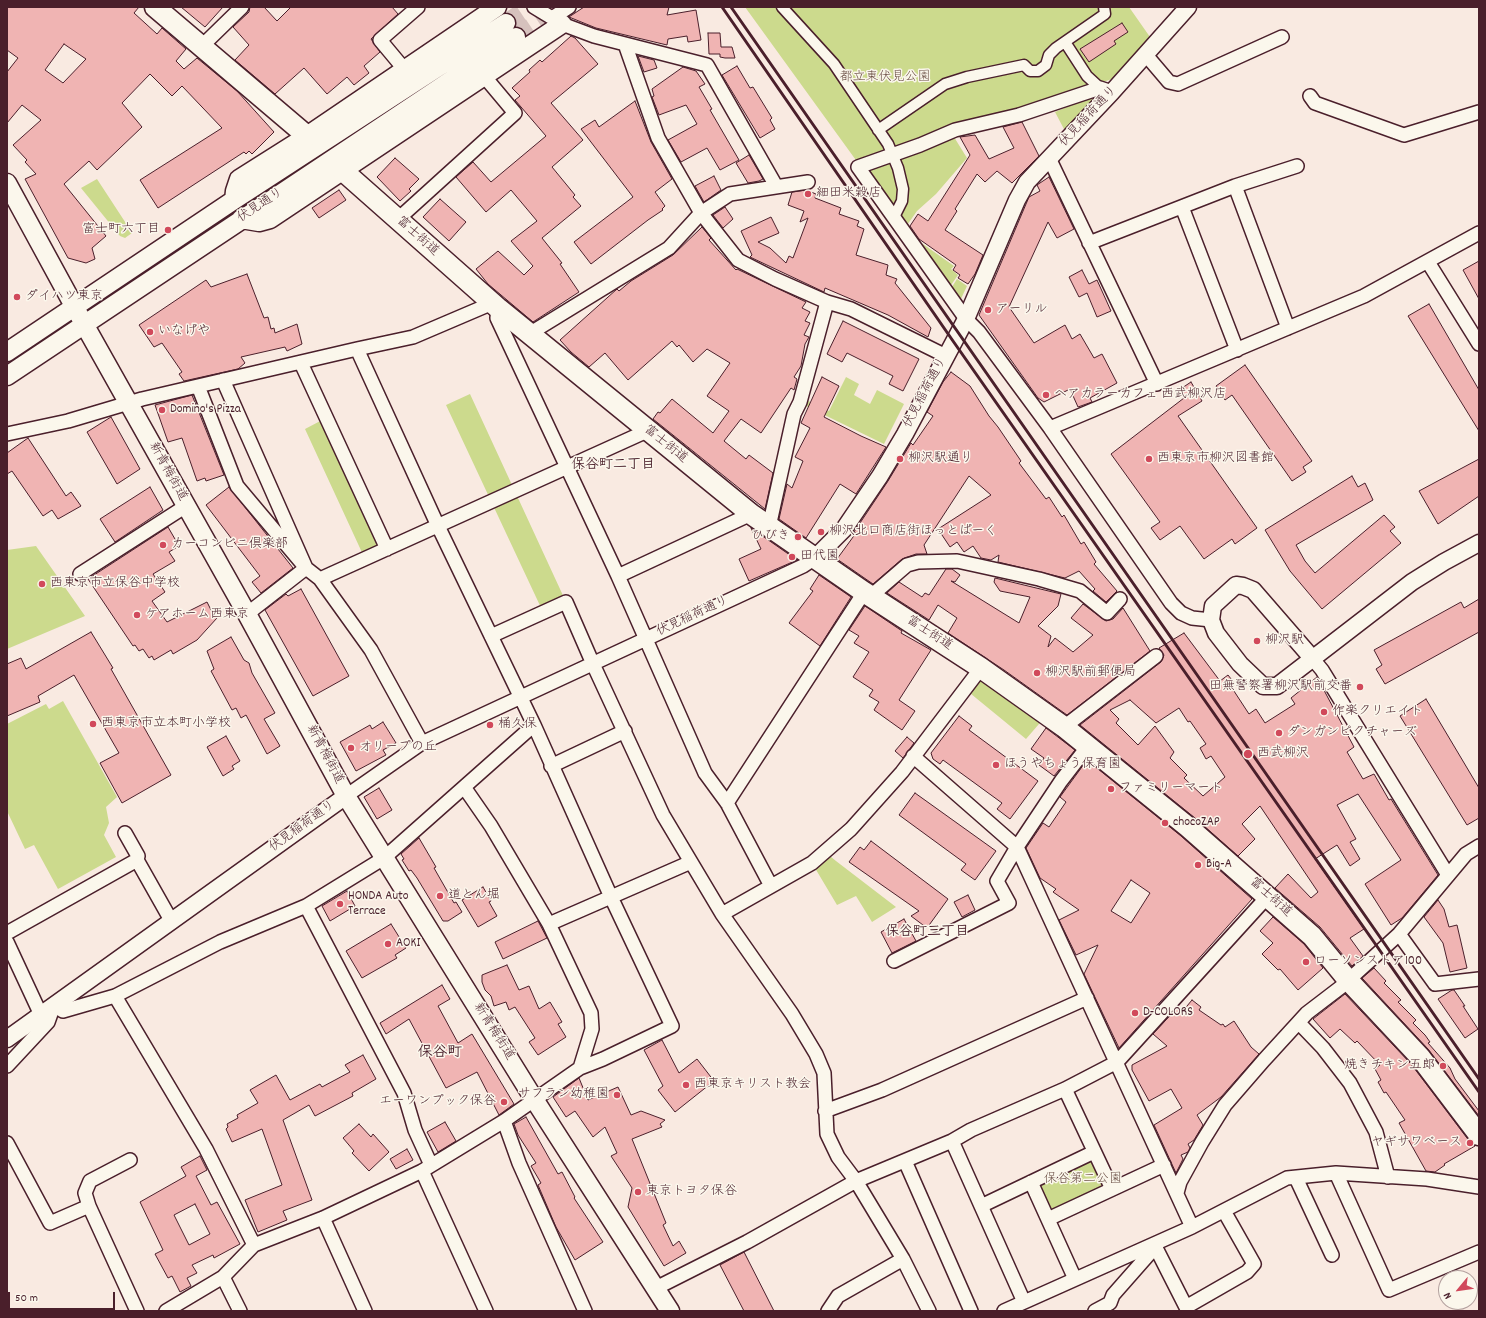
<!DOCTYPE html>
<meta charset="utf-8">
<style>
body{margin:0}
#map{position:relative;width:1486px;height:1318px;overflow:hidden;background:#f9eae1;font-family:Dekko,sans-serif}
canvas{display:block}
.frame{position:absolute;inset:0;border:8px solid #4a1f2b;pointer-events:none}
.north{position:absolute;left:1438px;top:1270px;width:40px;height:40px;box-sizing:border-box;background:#fbf7ec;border:1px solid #b4a19f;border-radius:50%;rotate:241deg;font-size:11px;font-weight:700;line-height:16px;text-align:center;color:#4a1f2b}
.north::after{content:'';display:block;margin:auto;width:14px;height:18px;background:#d1495b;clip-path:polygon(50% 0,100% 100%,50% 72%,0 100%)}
.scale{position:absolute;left:8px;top:1292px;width:107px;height:18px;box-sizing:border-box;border:2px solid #4a1f2b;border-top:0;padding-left:5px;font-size:12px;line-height:14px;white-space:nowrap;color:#4a1f2b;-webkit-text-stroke:3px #fbf7ec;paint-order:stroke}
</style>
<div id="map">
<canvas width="1486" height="1318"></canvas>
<div class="frame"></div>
<div class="north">N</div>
<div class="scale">50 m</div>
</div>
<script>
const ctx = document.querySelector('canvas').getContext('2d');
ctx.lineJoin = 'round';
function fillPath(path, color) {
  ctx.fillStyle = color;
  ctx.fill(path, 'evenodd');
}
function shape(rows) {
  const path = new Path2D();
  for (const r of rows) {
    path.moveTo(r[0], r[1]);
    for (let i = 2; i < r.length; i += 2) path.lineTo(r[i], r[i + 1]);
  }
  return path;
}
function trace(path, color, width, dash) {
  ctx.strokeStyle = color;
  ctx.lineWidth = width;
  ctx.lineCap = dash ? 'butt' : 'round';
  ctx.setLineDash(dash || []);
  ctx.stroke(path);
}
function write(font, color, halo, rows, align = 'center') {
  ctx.font = font + ' Dekko,"Klee One",sans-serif';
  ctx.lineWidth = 3;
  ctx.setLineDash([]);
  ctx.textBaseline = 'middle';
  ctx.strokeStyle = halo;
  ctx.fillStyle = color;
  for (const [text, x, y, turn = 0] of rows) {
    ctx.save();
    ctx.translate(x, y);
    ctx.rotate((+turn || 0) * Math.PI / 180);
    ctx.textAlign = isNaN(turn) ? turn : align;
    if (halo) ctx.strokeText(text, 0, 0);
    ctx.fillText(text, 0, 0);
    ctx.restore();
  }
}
const green = shape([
 [745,7,1129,7,1150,37,1115,78,858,163],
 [1099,96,1065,131,1055,112,1091,97],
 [954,137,967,158,936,194,917,211,905,228,862,169],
 [97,179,131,231,132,233,125,238,120,236,81,188],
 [906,232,954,266,951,269,958,275,949,288],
 [957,279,967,286,959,303,950,290],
 [846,377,859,384,854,395,870,404,877,390,904,404,884,444,802,404,804,399,829,411],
 [470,394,566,602,543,612,446,405],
 [326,418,387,549,365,559,305,429],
 [36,546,85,616,7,649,7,550],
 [980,670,1045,717,1026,739,965,689],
 [63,701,117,797,106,807,109,823,104,835,116,857,58,889,34,845,25,849,7,811,7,724,46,704,49,709],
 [825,852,836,861,896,907,872,922,856,896,837,905,812,863],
 [1094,1152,1112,1189,1048,1219,1031,1182]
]);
const building = shape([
 [7,7,139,7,134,13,157,34,162,28,186,49,176,61,184,69,197,58,237,91,274,132,252,154,249,151,246,154,244,152,158,208,140,180,222,128,182,86,172,96,150,74,122,103,142,127,97,170,89,161,64,184,106,236,92,248,95,259,86,263,68,258,25,179,36,174,25,162,27,160,13,145,41,120,22,105,7,123,7,72,18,58,7,50,7,7],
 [64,44,86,59,63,83,45,70,64,44],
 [181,7,223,7,205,27,181,7],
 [250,7,264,7,277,21,291,7,392,7,398,14,371,39,380,52,364,66,369,73,354,85,347,77,327,94,304,68,275,94,235,60,249,45,233,27,249,12,250,7],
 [584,7,669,7,667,15,696,10,701,40,688,42,687,36,668,39,667,45,596,28,569,17,584,7],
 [1122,23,1128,32,1114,41,1116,44,1089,62,1080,49,1122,23],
 [708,33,720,33,721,47,732,47,735,58,725,58,720,57,720,54,709,54,708,33],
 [571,36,575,38,598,64,551,103,583,140,552,167,575,195,573,197,581,206,542,238,562,263,560,264,579,292,533,322,488,284,476,269,498,251,524,275,533,266,511,241,537,221,511,190,486,212,456,177,473,162,491,182,546,136,515,100,520,96,512,88,530,72,529,70,540,60,542,62,571,36],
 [638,56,654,60,657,68,644,72,638,56],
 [737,66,750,88,753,87,772,118,770,120,775,129,760,138,722,75,737,66],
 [683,67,696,71,705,84,699,87,712,109,710,110,739,160,720,170,707,148,681,162,668,140,697,124,686,105,659,115,652,97,654,96,652,89,683,67],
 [635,101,651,142,672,179,655,192,665,206,662,209,663,210,648,220,591,264,574,242,633,197,581,129,595,120,599,127,635,101],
 [1022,122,1039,156,1012,183,997,171,985,182,977,174,955,209,957,211,945,230,983,255,975,274,968,284,958,278,960,275,953,270,956,265,919,239,910,226,918,214,928,221,970,155,960,137,975,135,989,159,1014,148,1003,127,1022,122],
 [749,155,763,179,759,181,748,183,736,163,749,155],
 [395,158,419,179,409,189,411,191,400,201,377,177,395,158],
 [714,176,721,190,704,202,695,186,714,176],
 [1049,177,1074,229,1057,238,1048,222,1009,307,1034,343,1065,325,1072,339,1080,334,1094,358,1102,354,1117,383,1090,398,1092,402,1078,407,1070,389,1044,402,1038,398,979,315,1026,204,1029,197,1040,191,1037,185,1049,177],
 [339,190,346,200,319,218,312,208,339,190],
 [806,190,816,194,815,198,841,208,839,214,859,221,857,226,864,229,856,255,888,265,886,275,897,279,895,283,931,328,928,337,888,315,825,288,824,292,750,257,752,255,741,231,771,217,779,233,758,242,770,248,786,263,789,256,793,258,808,218,800,222,804,211,788,205,792,192,806,190],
 [440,199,466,222,449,241,423,217,440,199],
 [725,207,733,219,723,228,713,215,725,207],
 [702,227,711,238,709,240,736,270,737,269,806,302,802,308,810,312,805,321,810,323,804,335,809,337,805,344,801,366,794,377,797,379,794,390,791,388,761,433,741,419,724,441,746,459,749,455,773,473,765,509,653,419,658,412,660,413,672,399,713,433,729,411,707,396,730,363,707,349,693,362,679,345,677,347,672,341,628,380,605,353,589,367,571,352,560,340,617,289,619,291,631,281,673,255,702,227],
 [1479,261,1479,299,1463,270,1479,261],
 [1082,270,1089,284,1097,280,1111,311,1097,317,1087,293,1079,297,1069,277,1082,270],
 [247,274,264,318,268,317,271,329,274,328,275,333,297,324,302,344,287,351,285,347,241,357,245,363,238,369,184,381,179,374,182,372,162,343,154,347,139,325,206,280,211,287,247,274],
 [1429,304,1479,390,1479,431,1408,316,1429,304],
 [843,321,919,359,903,391,889,384,893,376,847,353,842,362,827,354,843,321],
 [1245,365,1312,461,1303,467,1306,472,1292,481,1232,395,1225,400,1216,386,1245,365],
 [951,372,970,386,989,416,998,427,1021,461,1019,463,1046,499,1049,497,1062,517,1064,515,1081,544,1084,542,1096,562,1094,564,1117,591,1106,602,1093,591,1095,589,1079,571,1065,578,998,562,999,555,991,560,981,558,973,546,964,552,957,542,950,547,938,529,991,495,969,476,924,545,927,554,916,554,902,559,873,584,837,559,856,533,854,532,888,481,911,443,913,445,933,416,927,412,943,382,951,372],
 [822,377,839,386,824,417,861,436,886,447,856,494,840,484,806,538,779,519,787,484,792,488,803,461,795,457,810,428,801,423,822,377],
 [1191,382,1202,401,1178,416,1257,528,1235,544,1232,539,1204,559,1180,526,1160,540,1151,528,1160,522,1111,454,1184,398,1179,390,1191,382],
 [192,395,224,475,206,481,205,478,197,481,182,438,168,442,155,405,192,395],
 [111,417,140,469,117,484,87,432,111,417],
 [28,438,66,496,71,492,81,506,58,519,52,510,43,516,12,471,7,474,7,453,28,438],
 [1479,459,1479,496,1438,524,1419,491,1479,459],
 [1352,476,1358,487,1365,483,1373,500,1296,545,1305,561,1315,573,1384,515,1395,527,1390,531,1401,543,1322,609,1290,571,1265,530,1352,476],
 [150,487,163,510,115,542,100,519,150,487],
 [229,487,293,568,261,593,252,582,260,576,206,505,229,487],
 [168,527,179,546,169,552,175,561,153,574,165,592,152,601,167,622,207,602,213,614,217,618,197,640,173,654,171,650,154,660,152,656,149,658,143,649,139,651,135,645,133,646,88,579,168,527],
 [751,528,797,560,749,581,739,559,761,549,751,528],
 [946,569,952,569,960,575,955,582,951,581,1019,623,1030,597,1000,591,994,582,995,578,1061,594,1058,606,1038,626,1051,636,1048,647,1055,638,1073,652,1093,635,1071,618,1083,604,1106,621,1113,619,1123,608,1150,651,1067,715,1004,670,948,633,957,618,938,605,929,620,887,593,899,582,922,597,925,593,929,595,946,569],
 [819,575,851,597,820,646,789,623,813,591,810,589,819,575],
 [301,589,349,676,313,696,265,610,286,594,288,596,301,589],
 [1479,599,1479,632,1385,684,1376,669,1382,665,1374,650,1461,602,1464,608,1479,599],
 [865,606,902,631,901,633,931,650,899,700,915,711,902,730,874,710,879,702,869,696,873,690,853,677,869,652,854,643,859,636,849,630,865,606],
 [91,632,113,668,111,669,171,775,122,803,100,763,119,753,74,675,38,696,40,702,7,716,7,664,21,658,26,669,91,632],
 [1184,633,1220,681,1228,675,1235,684,1232,688,1249,714,1256,709,1265,723,1295,704,1291,698,1317,677,1354,747,1347,752,1363,779,1374,774,1389,800,1391,799,1438,875,1402,918,1391,925,1365,884,1401,860,1358,794,1337,805,1356,839,1350,842,1360,859,1350,866,1337,845,1315,859,1364,929,1350,938,1363,956,1352,966,1320,927,1275,888,1288,874,1311,898,1318,892,1260,806,1242,824,1255,839,1238,856,1195,818,1080,725,1161,662,1164,655,1159,648,1184,633],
 [1130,700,1156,723,1179,708,1188,722,1190,721,1206,744,1200,748,1206,759,1211,756,1225,777,1203,796,1184,778,1187,775,1170,758,1174,752,1155,726,1138,745,1116,723,1119,719,1110,710,1130,700],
 [231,637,244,660,249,663,252,673,275,713,264,719,280,746,267,754,246,715,241,718,236,708,232,710,211,671,214,669,207,651,231,637],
 [1426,699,1479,788,1479,818,1467,825,1400,716,1426,699],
 [959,716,972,726,969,730,1038,781,1010,819,997,809,1002,803,943,760,940,764,933,759,931,753,959,716],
 [383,722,396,743,383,750,386,755,356,771,340,742,370,725,372,729,383,722],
 [1046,728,1075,750,1054,776,1039,765,1044,758,1031,749,1046,728],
 [226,736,240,761,232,766,234,769,223,776,207,747,226,736],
 [907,737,914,743,903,758,895,751,907,737],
 [1087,760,1181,836,1252,899,1119,1048,1084,974,1098,945,1076,955,1059,920,1079,910,1053,892,1056,889,1040,878,1026,848,1043,823,1049,827,1066,802,1060,797,1087,760],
 [1131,880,1150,893,1131,923,1111,911,1131,880],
 [379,788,392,810,377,819,364,797,379,788],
 [915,793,996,851,975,880,961,870,966,864,899,815,915,793],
 [419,838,436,867,434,868,454,903,456,902,462,912,448,921,443,921,417,878,411,870,409,871,402,860,404,859,401,854,419,838],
 [871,841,948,899,927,928,911,916,919,911,849,862,860,847,864,850,871,841],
 [483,887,491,901,489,902,497,916,478,927,462,900,483,887],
 [347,891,355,906,330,921,322,906,347,891],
 [968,895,975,910,962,917,954,902,968,895],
 [1438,900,1444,909,1449,927,1457,925,1467,968,1450,972,1443,943,1424,917,1438,900],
 [1273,917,1304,944,1323,968,1298,990,1280,969,1278,970,1262,954,1273,943,1260,931,1273,917],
 [904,919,916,941,892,953,881,932,904,919],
 [538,921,547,938,503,959,495,942,538,921],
 [391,924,406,948,395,955,397,958,362,978,346,951,391,924],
 [507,965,519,990,529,986,539,1009,550,1002,562,1022,558,1024,566,1037,538,1055,529,1042,535,1038,515,1007,509,1010,506,1002,494,1006,491,996,485,990,482,982,482,975,507,965],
 [1374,968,1386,981,1384,983,1401,1000,1398,1002,1416,1020,1413,1023,1425,1035,1430,1042,1428,1043,1450,1068,1455,1079,1479,1111,1479,1116,1428,1049,1362,978,1374,968],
 [442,985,450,999,438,1006,458,1043,472,1034,514,1104,499,1115,477,1072,446,1088,409,1019,386,1034,380,1023,442,985],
 [1452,990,1454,990,1465,1006,1463,1006,1478,1029,1465,1038,1438,999,1452,990],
 [1345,994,1411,1064,1470,1142,1475,1146,1444,1164,1445,1165,1435,1172,1426,1171,1399,1123,1405,1120,1386,1092,1384,1093,1378,1082,1381,1080,1375,1069,1380,1065,1357,1041,1355,1043,1340,1029,1330,1038,1313,1019,1345,994],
 [1192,1000,1201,1007,1199,1010,1221,1025,1223,1024,1225,1027,1234,1021,1251,1047,1259,1054,1221,1097,1197,1115,1203,1125,1194,1140,1188,1144,1190,1148,1188,1152,1181,1155,1183,1159,1176,1173,1154,1125,1182,1108,1171,1089,1149,1101,1132,1070,1132,1065,1167,1046,1153,1034,1177,1008,1182,1012,1192,1000],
 [662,1040,679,1073,697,1059,714,1081,675,1112,658,1090,663,1086,644,1050,662,1040],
 [363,1055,376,1079,352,1093,353,1096,315,1116,309,1105,283,1120,312,1200,283,1211,287,1220,258,1232,245,1200,282,1185,262,1129,232,1142,226,1129,228,1127,227,1124,238,1118,237,1115,258,1103,250,1090,276,1075,290,1100,320,1084,322,1087,350,1072,345,1065,363,1055],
 [579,1078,588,1100,618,1087,631,1115,641,1111,665,1120,660,1124,662,1127,632,1139,666,1223,663,1225,673,1246,679,1241,686,1253,664,1266,628,1207,632,1188,611,1156,617,1153,605,1127,593,1137,575,1111,566,1117,553,1097,579,1078],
 [526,1117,558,1174,562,1172,575,1197,574,1198,603,1242,575,1260,556,1227,538,1185,541,1183,531,1166,536,1163,518,1135,514,1124,526,1117],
 [445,1122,456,1141,438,1152,427,1132,445,1122],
 [359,1124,371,1137,373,1134,389,1152,369,1171,352,1153,354,1151,343,1138,359,1124],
 [407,1149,413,1160,396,1169,390,1159,407,1149],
 [200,1156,207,1170,196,1176,211,1205,217,1202,240,1244,214,1258,213,1255,192,1265,197,1273,187,1278,191,1286,180,1292,172,1276,168,1278,155,1254,163,1250,140,1202,186,1176,181,1167,200,1156],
 [195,1204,210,1234,189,1245,174,1215,195,1204],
 [744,1252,774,1311,744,1311,720,1265,744,1252]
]);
const secondaryTunnel = shape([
 [506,23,530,7],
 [516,37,561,7]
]);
const pedestrian = shape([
 [782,7,834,64,888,144,898,168,903,189,902,201,894,217],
 [1065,42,1087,76,1100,88],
 [878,130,945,84,967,77,1024,65,1030,71,1038,71,1046,65,1049,55,1056,48,1105,14,1104,7]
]);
const minor = shape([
 [534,7,562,24,594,36,707,65,776,186],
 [552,18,569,7],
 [625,44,658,138,701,213,738,260,775,279,827,302,851,309,946,356],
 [202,46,242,7],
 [1146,55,1169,82,1178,84,1282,37],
 [405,70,380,40,418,7],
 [1112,92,1100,88,1019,115,955,130,920,145,858,167,966,319,979,332,1050,428,1171,603,1181,613,1192,618,1211,620],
 [1310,96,1315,103,1404,135,1479,112],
 [1050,160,1157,384],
 [1235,186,1288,328],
 [1182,207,1237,350],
 [397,220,515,113,484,76],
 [1089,243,1235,186,1297,166],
 [1428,262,1479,344],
 [529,334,669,248,701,213,730,194,808,182],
 [301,363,387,549],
 [223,380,306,568,247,614],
 [198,386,237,486,306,568,320,579,371,650,422,743],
 [1050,428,1364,296,1479,233],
 [7,434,68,421,142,399,357,349,413,337,488,305,498,308,497,318,618,576,705,773,727,803,771,886],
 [769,527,794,414,800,402,827,302],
 [80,574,186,506],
 [618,576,751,514],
 [320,579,647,431],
 [871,596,907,565,918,562,957,561,1039,579,1080,591,1107,613,1120,599],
 [491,636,566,602,593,664,663,815,722,914,792,1014,816,1054,824,1073,827,1134,838,1157,856,1181,903,1259],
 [1312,658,1322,670,1448,875],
 [1064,727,1156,656],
 [1088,746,1061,781,1017,847,1192,1227],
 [551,766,625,731],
 [464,787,491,826,549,924,591,1013,592,1029,580,1068],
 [346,796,422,743,803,566,815,558],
 [727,803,861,597],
 [125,833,138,856,137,860,172,922],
 [306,906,404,1093,415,1130,431,1165],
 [722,914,812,863,851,829,902,772,981,668],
 [549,924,691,862],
 [7,933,137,860],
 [1399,934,1435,984,1479,979],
 [7,942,41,1015],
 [894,961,1009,903,997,881,1017,847,913,756],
 [115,996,206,1149,254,1245],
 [1299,1023,1323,1048,1350,1083,1376,1132,1388,1177],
 [7,1066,48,1022,54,1005,63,1011,115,996,220,942,306,906,384,858,534,725],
 [1065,1089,1112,1189],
 [825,1111,882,1090,1087,998],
 [504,1121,519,1163,585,1311],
 [952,1141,1024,1302],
 [7,1143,50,1223,89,1206,85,1193,90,1181,130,1160],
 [905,1161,971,1311],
 [422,1171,486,1311],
 [1336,1173,1389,1290,1479,1252],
 [1296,1178,1332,1255],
 [1031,1182,1075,1279],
 [1177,1193,1180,1182,1202,1142,1225,1105,1264,1060,1307,1013,1341,987,1399,934,1466,854,1479,846],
 [89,1206,137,1311],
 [981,1206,1094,1152],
 [323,1218,365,1311],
 [1048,1219,1164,1165],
 [1156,1248,1186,1307,1247,1272,1254,1264,1224,1211],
 [223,1277,240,1311],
 [656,1288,747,1242,856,1181,952,1141,971,1130,1065,1089,1117,1062,1268,896],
 [166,1311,223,1277,254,1245,323,1218,422,1171,504,1121,580,1068,603,1059,672,1026,611,897,534,725,438,526,357,349],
 [828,1311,838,1296,903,1259,929,1311],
 [1004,1311,1192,1227,1287,1178,1336,1173,1427,1179,1479,1187],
 [1095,1311,1110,1303,1113,1295,1157,1245]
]);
const tertiary = shape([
 [815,558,844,529,880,476,905,434,966,319,1017,200,1027,182,1112,92,1188,7],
 [1312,658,1253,590,1243,586,1236,585,1213,606,1211,620,1216,633,1240,664,1263,686,1277,686,1412,582,1444,562,1479,543],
 [7,1039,346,796]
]);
const secondary = shape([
 [7,183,74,306,247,614,346,796,534,1099,670,1311],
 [234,200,235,191,239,179,307,136,497,7],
 [241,219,259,222,270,219,562,24],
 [7,352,234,200,506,23],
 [7,376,516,37]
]);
const primary = shape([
 [155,7,307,136],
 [342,170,498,308,751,514,864,592,981,668,1064,727,1188,827,1312,936,1348,980,1420,1057,1479,1135]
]);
const rail = shape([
 [722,7,953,341,1479,1092],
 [731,7,1479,1079]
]);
const markers = [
 [808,194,4,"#d1495b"],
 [168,230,4,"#d1495b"],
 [17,297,4,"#d1495b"],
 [988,310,4,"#d1495b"],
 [150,332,4,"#d1495b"],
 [1046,395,4,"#d1495b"],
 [162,410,4,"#d1495b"],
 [900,459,4,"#d1495b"],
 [1149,459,4,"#d1495b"],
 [821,532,4,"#d1495b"],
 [798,537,4,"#d1495b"],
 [163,545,4,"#d1495b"],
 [792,557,4,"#d1495b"],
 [42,584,4,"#d1495b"],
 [137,615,4,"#d1495b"],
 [1257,641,4,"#d1495b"],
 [1037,673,4,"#d1495b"],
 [1360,687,4,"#d1495b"],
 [1324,712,4,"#d1495b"],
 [93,724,4,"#d1495b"],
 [490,725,4,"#d1495b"],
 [1279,733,4,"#d1495b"],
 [351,748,4,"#d1495b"],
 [1248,754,5,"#d1495b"],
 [996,765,4,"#d1495b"],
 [1111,789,4,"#d1495b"],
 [1165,823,4,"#d1495b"],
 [1198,865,4,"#d1495b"],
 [440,896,4,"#d1495b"],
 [340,904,4,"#d1495b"],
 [388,944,4,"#d1495b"],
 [1306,962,4,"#d1495b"],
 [1135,1013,4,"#d1495b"],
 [1443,1066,4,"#d1495b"],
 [686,1085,4,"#d1495b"],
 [617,1095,4,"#d1495b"],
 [504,1102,4,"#d1495b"],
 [1470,1143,4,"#d1495b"],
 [638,1192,4,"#d1495b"]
];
const parkNames = [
 ["都立東伏見公園",885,78],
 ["保谷第二公園",1083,1180]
];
const streetNames = [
 ["伏見稲荷通り",1089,117,-47],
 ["伏見通り",261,206,-33],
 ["富士街道",417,237,42],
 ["伏見稲荷通り",926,393,-62],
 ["富士街道",665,445,39],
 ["新青梅街道",167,472,61],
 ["伏見稲荷通り",693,617,-25],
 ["富士街道",929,634,33],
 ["新青梅街道",324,755,62],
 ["伏見稲荷通り",303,827,-36],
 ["富士街道",1270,898,42],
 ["新青梅街道",493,1032,58]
];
const poiNames = [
 ["細田米穀店",816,194],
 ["富士町六丁目",160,230,"right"],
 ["ダイハツ東京",25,297],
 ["アーリル",996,310],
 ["いなげや",158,332],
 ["ヘアカラーカフェ 西武柳沢店",1054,395],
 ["Domino's Pizza",170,410],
 ["柳沢駅通り",908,459],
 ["西東京市柳沢図書館",1157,459],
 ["柳沢北口商店街ほっとぱーく",829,532],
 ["ひびき",790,537,"right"],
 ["カーコンビニ倶楽部",171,545],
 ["田代園",800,557],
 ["西東京市立保谷中学校",50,584],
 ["ケアホーム西東京",145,615],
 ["柳沢駅",1265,641],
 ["柳沢駅前郵便局",1045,673],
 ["田無警察署柳沢駅前交番",1352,687,"right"],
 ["作楽クリエイト",1332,712],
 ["西東京市立本町小学校",101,724],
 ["桶久保",498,725],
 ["ダンガンピクチャーズ",1287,733],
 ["オリーブの丘",359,748],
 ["西武柳沢",1257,754],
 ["ほうやちょう保育園",1004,765],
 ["ファミリーマート",1119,789],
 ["chocoZAP",1173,823],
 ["Big-A",1206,865],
 ["道とん堀",448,896],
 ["HONDA Auto",348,897],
 ["Terrace",348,912],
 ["AOKI",396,944],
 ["ローソンストア100",1314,962],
 ["D-COLORS",1143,1013],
 ["焼きチキン五郎",1435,1066,"right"],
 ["西東京キリスト教会",694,1085],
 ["サフラン幼稚園",609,1095,"right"],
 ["エーワンブック保谷",496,1102,"right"],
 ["ヤギサワベース",1462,1143,"right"],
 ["東京トヨタ保谷",646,1192]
];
const neighbourhoodNames = [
 ["保谷町二丁目",613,466],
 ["保谷町三丁目",927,933]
];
const quarterNames = [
 ["保谷町",440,1054]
];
fillPath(green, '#ccda8d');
fillPath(building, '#f0b4b3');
trace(building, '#4a1f2b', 1);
trace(secondaryTunnel, '#d6c1bd', 18, [18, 9]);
trace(pedestrian, '#4a1f2b', 13);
trace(minor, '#4a1f2b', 16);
trace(tertiary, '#4a1f2b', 19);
trace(secondary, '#4a1f2b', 21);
trace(primary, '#4a1f2b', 23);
trace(pedestrian, '#fbf7ec', 10);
trace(minor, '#fbf7ec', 13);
trace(tertiary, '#fbf7ec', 16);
trace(secondary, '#fbf7ec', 18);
trace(primary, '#fbf7ec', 20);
trace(rail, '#4a1f2b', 3);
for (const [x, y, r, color] of markers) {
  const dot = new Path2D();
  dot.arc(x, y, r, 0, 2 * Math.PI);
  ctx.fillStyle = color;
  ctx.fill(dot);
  trace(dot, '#fbf7ec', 1.5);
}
write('13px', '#6a4e44', '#fbf7ec', parkNames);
write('13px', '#4a1f2b', '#fbf7ec', streetNames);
write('13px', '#4a1f2b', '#fbf7ec', poiNames, 'left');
write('bold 14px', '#4a1f2b', '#fbf7ec', neighbourhoodNames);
write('bold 15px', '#4a1f2b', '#fbf7ec', quarterNames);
</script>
